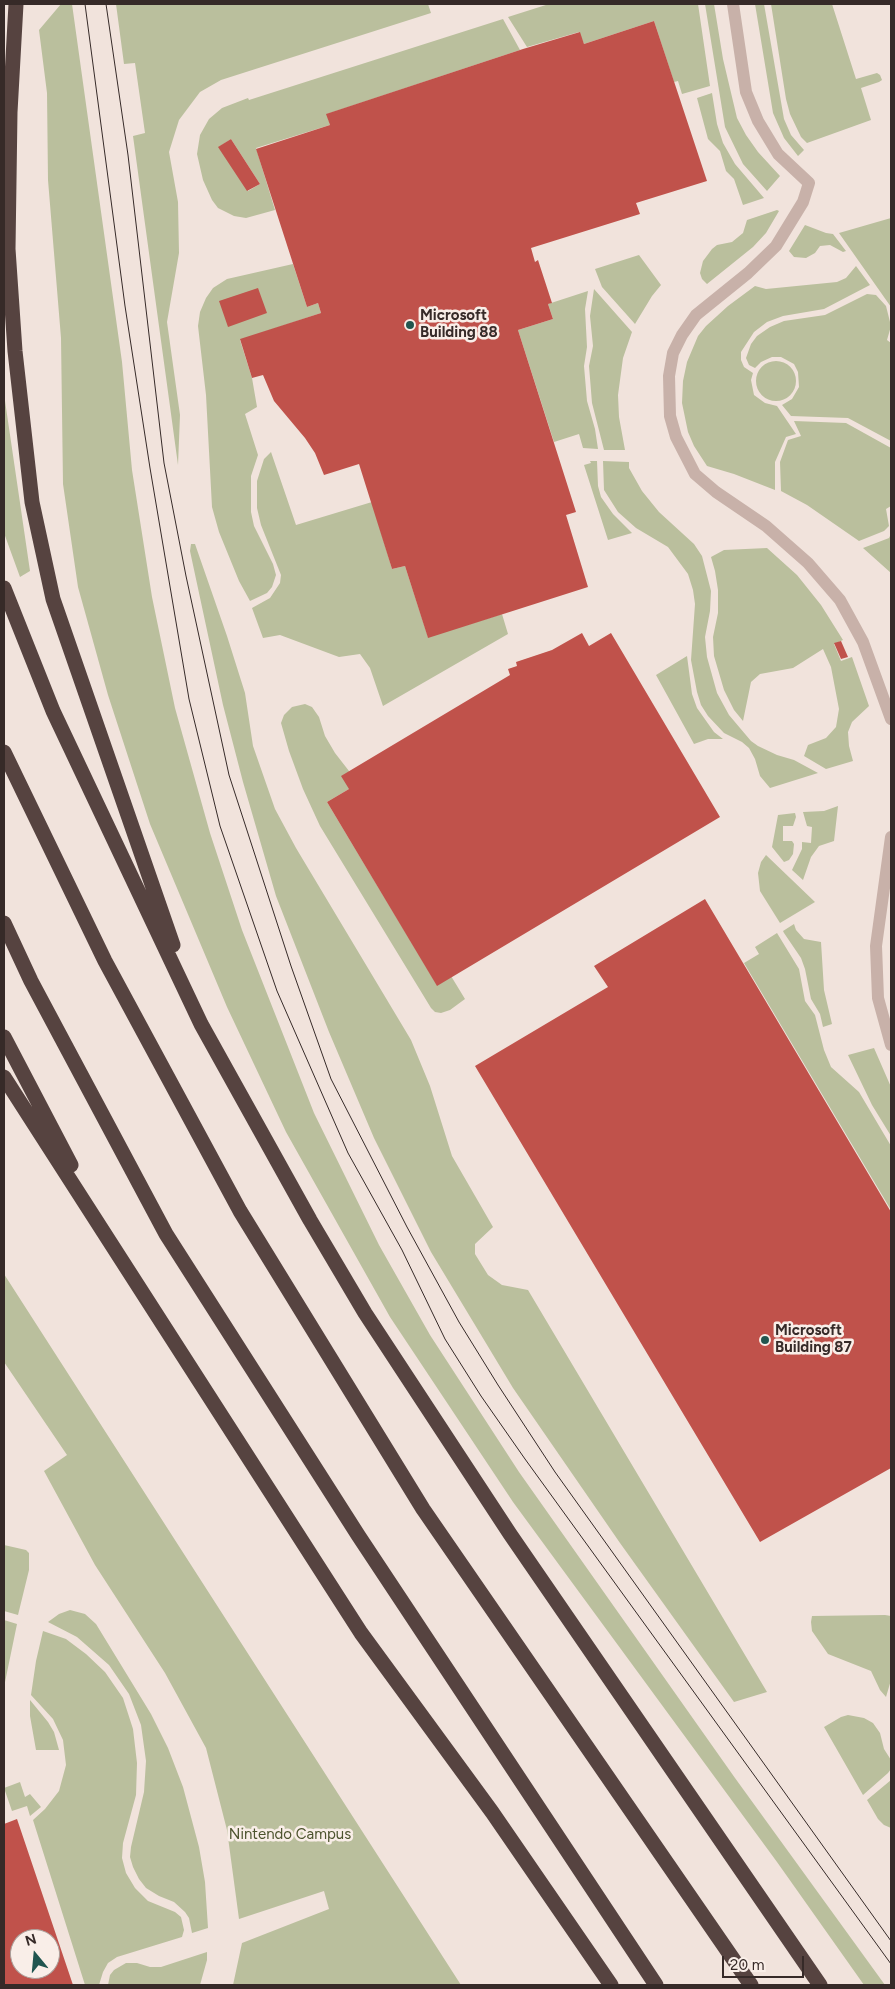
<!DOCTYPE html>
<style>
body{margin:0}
#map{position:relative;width:895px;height:1989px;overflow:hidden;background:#f1e3dc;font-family:Figtree,sans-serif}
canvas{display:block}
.frame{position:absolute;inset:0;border:5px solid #362a28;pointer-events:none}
.north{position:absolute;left:10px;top:1929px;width:50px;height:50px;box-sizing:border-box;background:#f9eee8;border:1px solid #aba09b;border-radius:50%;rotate:343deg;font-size:14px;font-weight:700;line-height:20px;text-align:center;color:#362a28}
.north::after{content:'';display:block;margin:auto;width:18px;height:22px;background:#20554f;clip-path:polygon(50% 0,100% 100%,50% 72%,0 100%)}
.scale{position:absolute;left:722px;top:1956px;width:82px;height:22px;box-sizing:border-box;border:2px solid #362a28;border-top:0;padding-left:6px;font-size:15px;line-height:18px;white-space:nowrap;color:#362a28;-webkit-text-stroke:4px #f9eee8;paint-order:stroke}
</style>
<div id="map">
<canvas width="895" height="1989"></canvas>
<div class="frame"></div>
<div class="north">N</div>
<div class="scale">20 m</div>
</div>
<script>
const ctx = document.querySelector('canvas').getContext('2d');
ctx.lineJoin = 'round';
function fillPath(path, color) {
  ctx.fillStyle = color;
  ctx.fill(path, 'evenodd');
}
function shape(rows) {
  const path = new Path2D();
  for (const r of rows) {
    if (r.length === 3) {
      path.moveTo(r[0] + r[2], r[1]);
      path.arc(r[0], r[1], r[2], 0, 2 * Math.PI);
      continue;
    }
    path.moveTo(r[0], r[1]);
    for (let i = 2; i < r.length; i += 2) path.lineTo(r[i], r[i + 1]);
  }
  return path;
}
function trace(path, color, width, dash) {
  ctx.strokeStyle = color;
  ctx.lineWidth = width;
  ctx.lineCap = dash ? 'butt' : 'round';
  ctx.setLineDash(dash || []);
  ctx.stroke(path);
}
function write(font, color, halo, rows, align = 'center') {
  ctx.font = font + ' Figtree,sans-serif';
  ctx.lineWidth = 5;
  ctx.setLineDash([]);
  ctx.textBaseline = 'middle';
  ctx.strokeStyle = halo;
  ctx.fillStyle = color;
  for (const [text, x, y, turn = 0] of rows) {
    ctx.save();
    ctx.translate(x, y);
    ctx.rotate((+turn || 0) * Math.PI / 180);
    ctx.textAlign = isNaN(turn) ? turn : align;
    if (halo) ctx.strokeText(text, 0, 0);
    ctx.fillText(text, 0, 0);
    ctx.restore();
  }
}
const green = shape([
 [61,4,72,4,122,362,132,470,152,597,175,708,210,833,242,930,314,1113,379,1245,430,1335,519,1472,735,1778,885,1985,864,1985,777,1862,513,1502,390,1317,286,1132,227,1007,150,824,108,695,78,587,63,484,61,338,48,180,47,93,39,30],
 [116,4,428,4,431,13,221,80,200,92,179,120,169,152,178,202,179,253,167,322,180,415,178,465,133,136,145,133,135,63,124,64],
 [549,4,698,4,710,86,682,94,678,81,674,82,654,21,584,44,579,32,527,47,508,17],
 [705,4,714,4,723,59,737,118,746,135,758,152,780,176,767,191,743,164,725,127],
 [755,4,764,4,784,119,791,135,804,150,798,156,784,138,773,113],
 [771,4,832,4,856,79,877,73,880,75,882,80,879,82,861,88,871,120,807,143,801,137,790,114,786,99],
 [503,19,520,50,327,114,330,125,256,148,275,210,246,218,234,216,218,208,212,200,203,180,197,154,200,135,209,119,222,108,248,98,249,100],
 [231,139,260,184,248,191,219,147],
 [712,93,717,124,723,143,735,164,764,198,743,205,734,179,726,171,720,151,708,139,697,98],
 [777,210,779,211,766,233,753,247,707,284,702,279,700,273,703,261,712,249,717,245,732,242,743,233,747,220],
 [891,218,891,307,839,233],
 [805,225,826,233,833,234,846,251,843,252,830,245,820,246,815,253,806,258,794,257,789,251],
 [639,255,661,285,652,296,635,324,602,287,595,269],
 [293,264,307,307,318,303,321,313,240,340,252,378,257,407,245,414,258,455,251,476,251,512,254,526,273,564,276,575,272,587,267,593,250,601,239,581,219,532,212,507,206,395,198,326,200,312,206,298,213,288,227,279],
 [856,266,870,285,824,309,783,316,767,322,754,332,741,352,741,360,744,367,753,373,751,380,754,395,765,403,777,406,796,434,786,437,775,462,775,490,734,474,707,466,694,446,688,432,682,403,683,381,687,362,698,336,706,326,728,306,755,286,766,289,837,282,846,278],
 [594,289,632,332,623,358,618,395,619,417,625,450,604,450,592,403,589,366,593,346,590,316],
 [588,291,585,309,587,347,584,366,587,401,595,429,598,449,583,448,579,434,554,442,518,330,553,319,548,304],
 [867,294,876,295,886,306,891,326,887,340,891,343,891,441,848,418,791,416,782,405,792,399,799,387,798,372,794,364,781,357,772,357,761,362,755,368,749,365,746,358,751,344,757,336,770,327,784,321,825,315],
 [776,381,20],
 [4,394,30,571,20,577,4,533],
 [794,421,846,423,891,448,891,506,886,509,889,526,884,531,859,541,807,505,781,491,780,462,788,440,801,436],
 [271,452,296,525,372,502,392,569,405,566,428,637,502,614,508,634,383,706,370,668,360,654,339,657,280,635,263,638,252,608,270,598,280,583,281,575,261,525,257,508,257,481,264,459],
 [590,461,597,461,598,486,601,497,613,514,632,533,608,540,584,465,591,463],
 [603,461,629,462,629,468,642,491,659,512,694,544,702,556,711,591,710,611,705,637,707,657,717,693,729,715,751,741,758,746,777,755,794,760,818,773,770,788,760,776,755,759,749,748,742,742,724,733,708,716,701,705,697,692,691,660,695,604,693,590,688,574,668,547,636,528,618,512,604,490],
 [891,534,891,573,863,548,889,538],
 [191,544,195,544,227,636,245,693,253,746,275,809,296,848,411,1040,430,1086,452,1156,493,1227,475,1244,475,1254,488,1275,502,1285,528,1290,767,1692,734,1702,620,1543,513,1388,431,1252,374,1138,329,1032,276,896,243,782,223,705,190,551],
 [767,548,797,575,821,605,843,640,834,644,841,661,852,657,869,706,852,722,848,732,849,746,853,761,826,769,804,756,808,745,826,738,836,727,839,709,831,667,823,649,793,668,760,674,751,682,743,721,734,710,724,690,714,656,713,637,718,613,718,590,715,571,711,557,724,550],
 [687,656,692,694,697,708,714,732,723,739,708,739,694,744,656,675],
 [305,704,312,707,319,717,325,736,335,753,349,771,349,789,327,802,437,985,451,976,465,999,450,1010,441,1013,435,1012,431,1008,320,826,303,789,289,751,281,723,284,715,292,707],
 [838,806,834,841,819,846,811,857,803,880,792,870,802,849,802,842,811,843,812,827,807,826,803,812,824,811],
 [795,813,796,817,793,826,783,826,783,841,792,841,794,844,793,854,789,860,784,862,772,847,778,815],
 [766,855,815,902,780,923,760,891,758,873,761,862],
 [794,924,796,930,804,939,821,942,824,990,832,1024,823,1027,820,1014,811,999,805,969,801,958,784,933,783,931],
 [777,933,799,969,805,1001,815,1015,824,1050,831,1067,859,1092,891,1146,891,1210,744,963,759,954,755,947],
 [874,1048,891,1087,891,1136,872,1105,848,1055],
 [4,1274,461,1985,233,1985,242,1943,329,1909,324,1891,239,1919,227,1830,206,1748,165,1673,95,1565,44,1471,67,1455,4,1362],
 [4,1545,26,1550,29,1553,29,1570,18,1615,4,1611],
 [70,1610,85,1614,96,1624,151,1714,168,1748,183,1787,199,1847,205,1882,208,1928,192,1933,189,1918,185,1912,174,1902,159,1896,146,1888,139,1879,133,1867,130,1857,131,1847,144,1792,146,1761,141,1725,129,1694,109,1665,77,1637,48,1622,59,1614],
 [885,1615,891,1616,891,1680,886,1697,880,1690,871,1671,828,1654,812,1631,811,1622,812,1616],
 [4,1620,17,1624,4,1687],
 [43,1631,66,1639,86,1654,105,1672,123,1698,133,1729,137,1763,136,1795,123,1843,122,1858,126,1873,135,1888,148,1901,175,1912,181,1917,184,1930,182,1937,117,1957,108,1963,103,1972,99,1985,85,1985,33,1820,45,1809,59,1791,66,1765,63,1740,53,1719,31,1695,36,1661],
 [30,1700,48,1722,54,1732,59,1750,36,1750,30,1716],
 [848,1715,864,1718,873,1723,880,1733,884,1749,891,1760,891,1769,888,1773,863,1795,824,1727,841,1717],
 [891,1780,891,1828,884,1825,878,1819,867,1800],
 [20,1782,25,1797,30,1794,41,1807,30,1816,27,1806,12,1811,4,1788],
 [207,1952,207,1960,200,1985,108,1985,110,1975,114,1970,126,1963,137,1963,150,1967,161,1967]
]);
const building = shape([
 [654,21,707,181,636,203,640,214,531,248,535,262,538,260,552,303,548,304,553,319,518,330,576,512,566,515,588,587,428,638,405,566,392,569,359,464,324,475,315,453,305,438,274,401,263,375,252,378,240,339,321,313,318,303,307,307,256,149,330,125,326,114,523,49,580,32,584,44],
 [231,139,260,184,247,191,218,147],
 [258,288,267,313,228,327,219,301],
 [582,633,589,646,611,633,720,817,437,986,327,802,349,789,341,776,510,675,508,669,517,666,516,662,552,650],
 [841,641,848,657,841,659,834,643],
 [705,899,891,1212,891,1468,760,1542,475,1066,608,987,594,966],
 [17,1819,73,1985,4,1985,4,1824],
 [20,1939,50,1939,50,1969,20,1969]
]);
const minor = shape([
 [733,4,746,92,758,121,778,154,809,183,803,202,776,246,748,273,696,315,682,335,673,353,669,376,670,416,676,437,695,474,716,492,766,526,808,563,840,600,863,642,891,719],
 [891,837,876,946,878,998,891,1045]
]);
const motorway = shape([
 [16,4,10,112,8,249,15,351,32,502,53,599,173,945],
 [4,588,53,711,201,1024,310,1220,365,1313,510,1534,820,1985],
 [4,752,105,961,240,1211,423,1509,751,1985],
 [4,923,31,981,166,1234,358,1535,656,1985],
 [4,1037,71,1165],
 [4,1077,361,1633,492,1812,611,1985]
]);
const tram = shape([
 [85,4,125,306,150,468,189,699,220,826,277,991,348,1153,402,1250,445,1339,481,1396,525,1459,891,1964],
 [106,4,128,155,164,463,186,576,229,775,291,966,331,1079,407,1227,459,1322,498,1385,555,1472,891,1941]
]);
const markers = [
 [410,325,5,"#20554f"],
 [765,1340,5,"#20554f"]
];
const poiNames = [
 ["Microsoft",420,316],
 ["Building 88",420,333],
 ["Microsoft",775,1331],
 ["Building 87",775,1348]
];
const parkNames = [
 ["Nintendo Campus",290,1835]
];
fillPath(green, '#babf9d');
fillPath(building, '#c0524b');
trace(minor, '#c8b1a9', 12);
trace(motorway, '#564340', 15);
trace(tram, '#362a28', 1);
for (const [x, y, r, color] of markers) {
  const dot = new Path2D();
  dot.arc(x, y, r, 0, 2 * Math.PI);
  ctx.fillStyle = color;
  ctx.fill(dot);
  trace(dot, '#f9eee8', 2);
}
write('bold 15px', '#362a28', '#f9eee8', poiNames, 'left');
write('15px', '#4c532d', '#f9eee8', parkNames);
</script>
